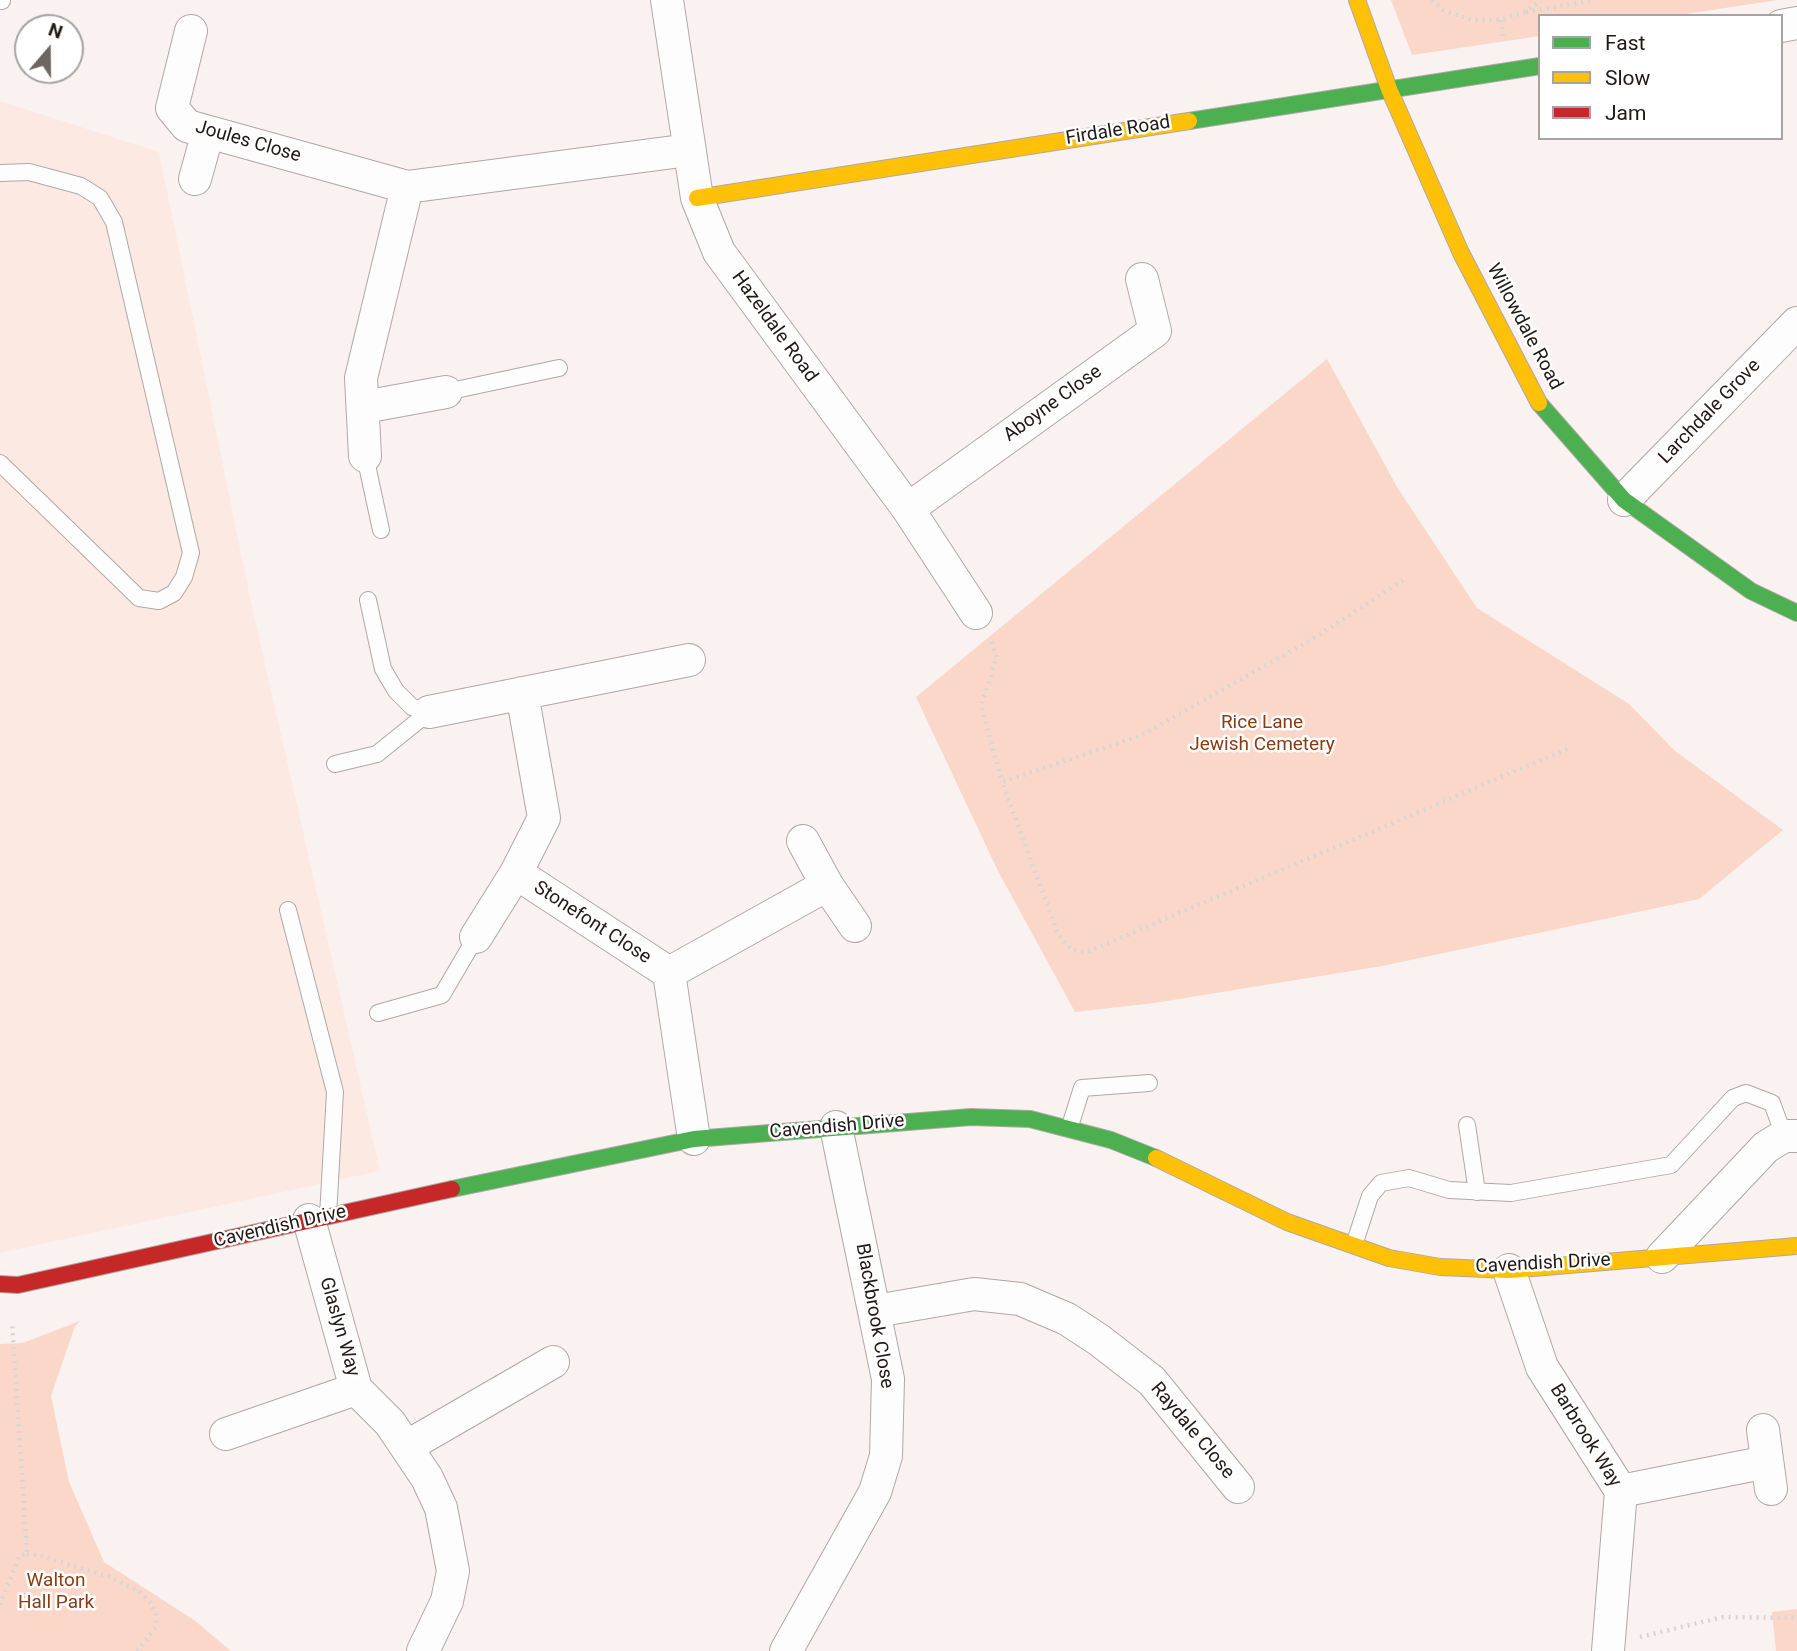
<!DOCTYPE html>
<style>
body{margin:0}
#map{position:relative;width:1797px;height:1651px;overflow:hidden;background:#f9f2f0;font-family:Roboto,sans-serif}
canvas{display:block}
.legend{position:absolute;left:1538px;top:14px;width:245px;height:126px;box-sizing:border-box;background:#fff;border:2px solid #a6a3a2;margin:0;padding:9px 12px;list-style:none;font-size:21px;color:#201916}
.legend li{display:flex;align-items:center;gap:14px;height:35px}
.legend b{width:35px;border:2px solid #a6a3a2}
.north{position:absolute;left:14px;top:14px;width:70px;height:70px;box-sizing:border-box;background:#fff;border:2px solid #a6a3a2;border-radius:50%;rotate:20deg;font-size:19px;font-weight:700;line-height:28px;text-align:center;color:#201916}
.north::after{content:'';display:block;margin:auto;width:24px;height:32px;background:#6c6562;clip-path:polygon(50% 0,100% 100%,50% 72%,0 100%)}
</style>
<div id="map">
<canvas width="1797" height="1651"></canvas>
<ul class="legend">
<li><b style="height:9px;background:#4caf50"></b>Fast</li>
<li><b style="height:9px;background:#ffc107"></b>Slow</li>
<li><b style="height:9px;background:#c62828"></b>Jam</li>
</ul>
<div class="north">N</div>
</div>
<script>
const ctx = document.querySelector('canvas').getContext('2d');
ctx.lineJoin = 'round';
function fillPath(path, color) {
  ctx.fillStyle = color;
  ctx.fill(path, 'evenodd');
}
function shape(rows) {
  const path = new Path2D();
  for (const r of rows) {
    path.moveTo(r[0], r[1]);
    for (let i = 2; i < r.length; i += 2) path.lineTo(r[i], r[i + 1]);
  }
  return path;
}
function trace(path, color, width, dash) {
  ctx.strokeStyle = color;
  ctx.lineWidth = width;
  ctx.lineCap = dash ? 'butt' : 'round';
  ctx.setLineDash(dash || []);
  ctx.stroke(path);
}
function write(font, color, halo, rows, align = 'center') {
  ctx.font = font + ' Roboto,sans-serif';
  ctx.lineWidth = 5;
  ctx.setLineDash([]);
  ctx.textBaseline = 'middle';
  ctx.strokeStyle = halo;
  ctx.fillStyle = color;
  for (const [text, x, y, turn = 0] of rows) {
    ctx.save();
    ctx.translate(x, y);
    ctx.rotate((+turn || 0) * Math.PI / 180);
    ctx.textAlign = isNaN(turn) ? turn : align;
    if (halo) ctx.strokeText(text, 0, 0);
    ctx.fillText(text, 0, 0);
    ctx.restore();
  }
}
const built = shape([
 [0,101,159,152,251,602,380,1171,0,1253]
]);
const green = shape([
 [1391,0,1778,0,1672,16,1540,16,1540,36,1412,55],
 [1327,359,1397,487,1477,608,1629,704,1675,751,1783,830,1699,899,1382,966,1154,1003,1075,1012,998,871,916,697],
 [80,1321,75,1326,51,1396,69,1482,104,1562,194,1620,231,1651,0,1651,0,1344,23,1343],
 [1797,1609,1797,1651,1776,1651,1772,1612]
]);
const path = shape([
 [1432,0,1444,10,1471,20,1501,20,1525,12,1541,0],
 [1526,12,1595,0],
 [1501,20,1503,37],
 [1403,580,1316,637,1142,735,1002,782,1058,934,1072,950,1087,952,1570,748],
 [991,642,997,658,981,705,1002,782],
 [27,1554,38,1555,109,1577,138,1591,151,1603,156,1614,156,1627,137,1651],
 [0,1605,19,1556,27,1554,12,1322],
 [1640,1637,1723,1617,1797,1618]
]);
const lane = shape([
 [0,0,2,1],
 [0,173,29,172,81,186,100,198,114,222,191,553,184,577,174,593,159,601,139,598,0,463],
 [446,392,559,368],
 [365,456,381,530],
 [368,600,383,669,396,691,412,707,429,712],
 [335,764,377,754,429,712],
 [288,910,335,1092,328,1216],
 [378,1013,442,995,476,937],
 [1467,1125,1477,1192],
 [1069,1129,1082,1088,1149,1083],
 [1354,1245,1370,1196,1381,1183,1409,1178,1449,1190,1511,1193,1671,1165,1733,1098,1746,1093,1772,1103,1784,1136]
]);
const street = shape([
 [667,0,697,198,719,252,908,509,976,613],
 [1781,26,1797,23],
 [191,31,172,108,187,126,407,187,689,150],
 [195,179,208,132],
 [364,407,446,392],
 [365,456,361,378,407,187],
 [1624,500,1797,323],
 [908,509,1155,331,1142,279],
 [429,712,689,660],
 [803,841,827,885,855,926],
 [516,873,669,973,694,1139],
 [476,937,516,873,544,818,522,693],
 [669,973,827,885],
 [309,1220,356,1389,390,1423,427,1478,441,1508,453,1571,447,1601,423,1651],
 [1662,1257,1766,1147,1784,1136,1797,1136],
 [1509,1270,1542,1367,1621,1491,1608,1651],
 [876,1311,974,1294,1020,1299,1067,1319,1099,1340,1152,1381,1238,1487],
 [1763,1430,1771,1489],
 [226,1434,356,1389],
 [406,1447,553,1362],
 [1621,1491,1767,1462],
 [786,1651,875,1492,886,1456,888,1379,836,1127]
]);
const fast = shape([
 [1189,121,1540,66],
 [1539,403,1624,500,1751,591,1797,613],
 [452,1189,694,1139,971,1117,1030,1119,1111,1140,1156,1158]
]);
const slow = shape([
 [1357,0,1389,89,1461,253,1539,403],
 [697,198,1189,121],
 [1156,1158,1287,1222,1389,1258,1440,1267,1509,1270,1797,1246]
]);
const jam = shape([
 [0,1284,18,1285,452,1189]
]);
const streetNames = [
 ["Firdale Road",1118,131,-9],
 ["Joules Close",248,142,16],
 ["Hazeldale Road",774,327,54],
 ["Willowdale Road",1524,327,62],
 ["Aboyne Close",1053,404,-36],
 ["Larchdale Grove",1710,412,-46],
 ["Stonefont Close",592,923,33],
 ["Cavendish Drive",837,1127,-5],
 ["Cavendish Drive",280,1227,-13],
 ["Cavendish Drive",1543,1264,-3],
 ["Blackbrook Close",874,1316,80],
 ["Glaslyn Way",339,1327,74],
 ["Raydale Close",1192,1431,50],
 ["Barbrook Way",1585,1436,58]
];
const parkNames = [
 ["Rice Lane",1262,723],
 ["Jewish Cemetery",1262,745],
 ["Walton",56,1581],
 ["Hall Park",56,1603]
];
fillPath(built, '#fceae2');
fillPath(green, '#fad7c8');
trace(lane, '#afa8a6', 18);
trace(street, '#afa8a6', 34);
trace(fast, '#afa8a6', 18);
trace(slow, '#afa8a6', 18);
trace(jam, '#afa8a6', 18);
trace(path, '#d7d5d4', 4.5, [2, 5]);
trace(lane, '#fefdfd', 16);
trace(street, '#fefdfd', 32);
trace(fast, '#4caf50', 16);
trace(slow, '#ffc107', 16);
trace(jam, '#c62828', 16);
write('19px', '#201916', '#fff', streetNames);
write('19px', '#8a3c14', '#fff', parkNames);
</script>
